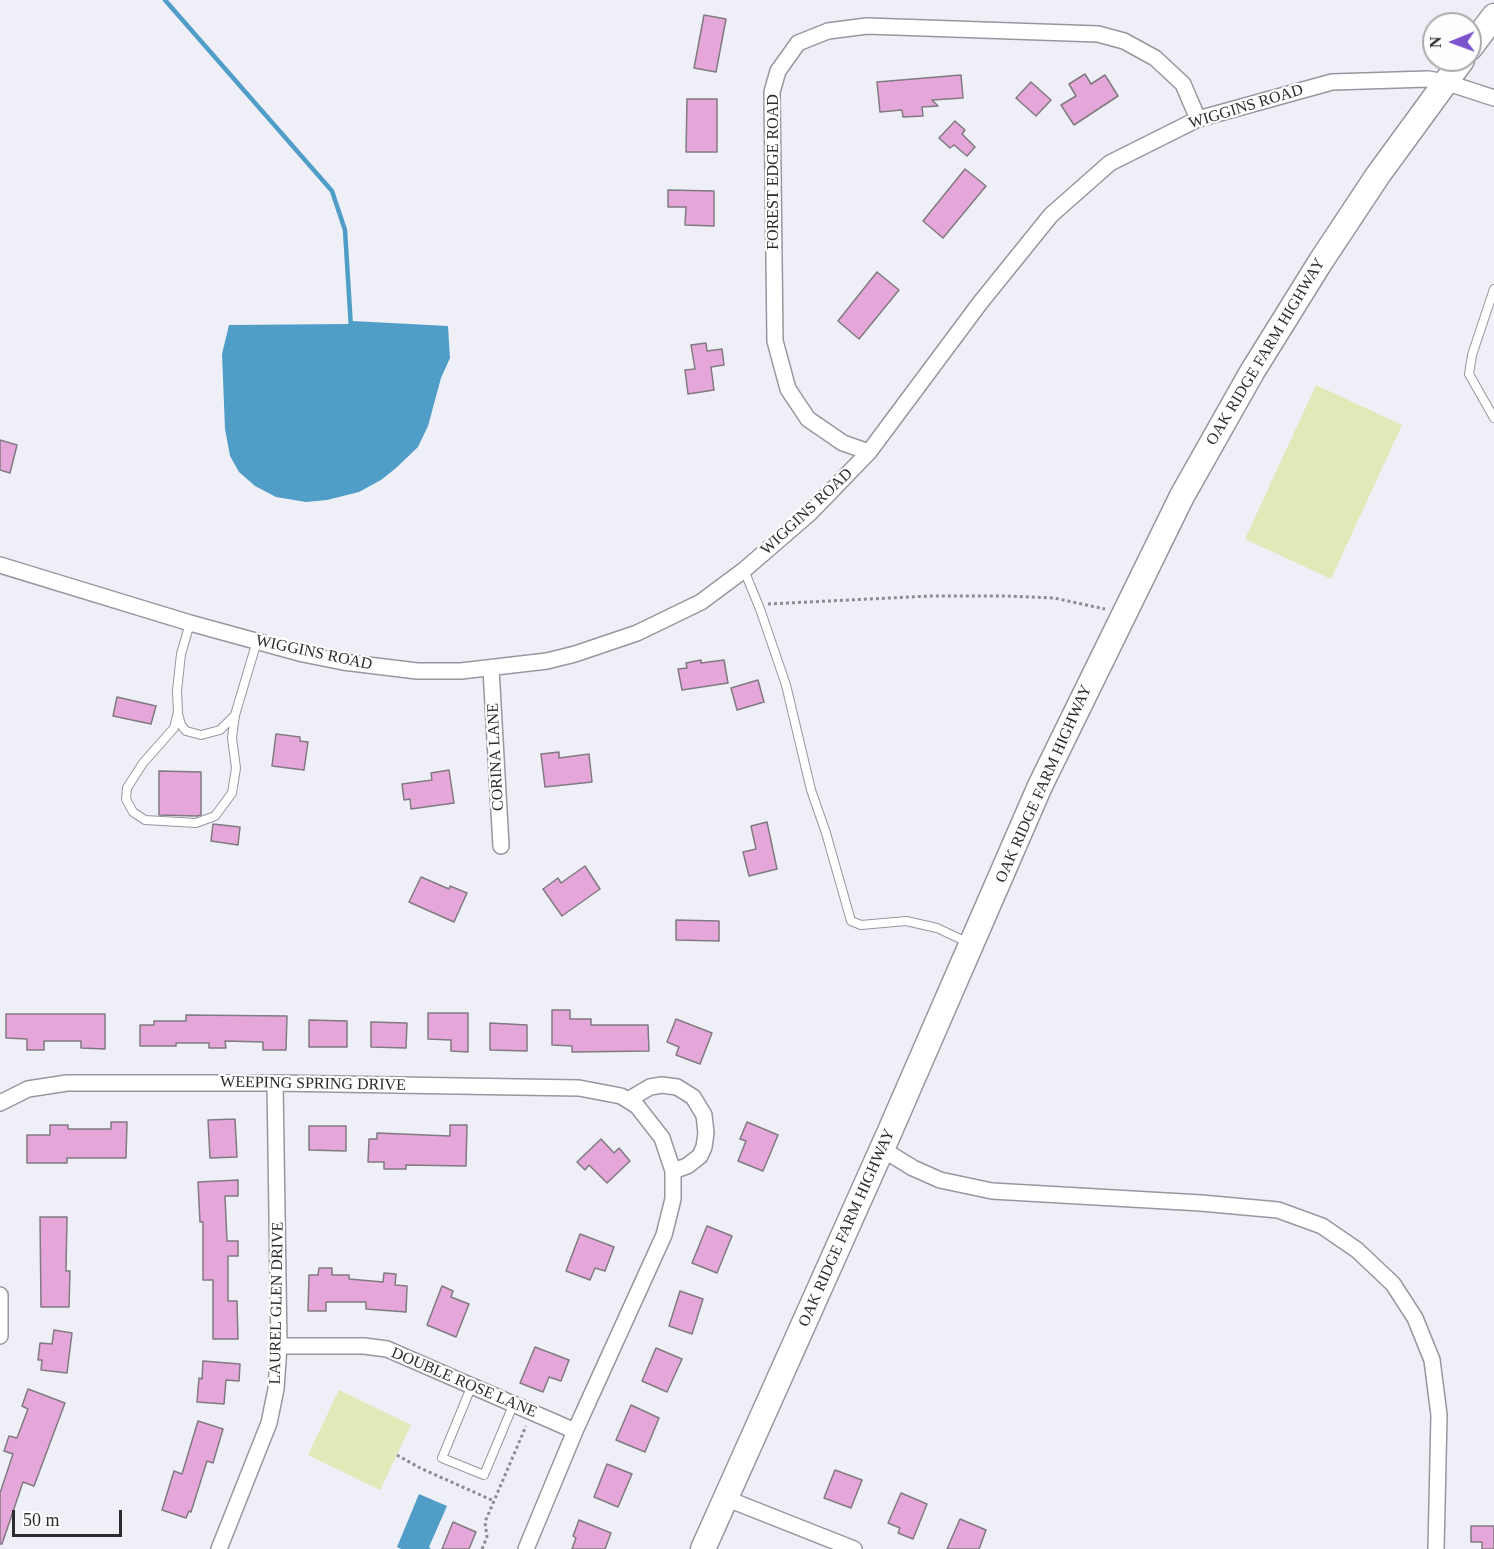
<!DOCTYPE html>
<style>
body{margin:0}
#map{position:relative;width:1494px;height:1549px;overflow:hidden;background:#efeff8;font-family:Georgia,serif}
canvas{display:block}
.north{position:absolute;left:1422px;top:12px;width:60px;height:60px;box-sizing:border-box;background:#fefefe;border:2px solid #aaaaab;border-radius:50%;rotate:269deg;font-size:16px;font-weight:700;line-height:24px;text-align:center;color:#2c2c2f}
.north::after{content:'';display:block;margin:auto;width:21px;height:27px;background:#7b54cd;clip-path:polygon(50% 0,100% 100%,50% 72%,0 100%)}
.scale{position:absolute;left:12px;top:1510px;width:110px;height:27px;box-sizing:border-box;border:3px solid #2c2c2f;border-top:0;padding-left:8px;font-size:18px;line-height:21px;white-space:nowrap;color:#2c2c2f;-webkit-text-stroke:4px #fefefe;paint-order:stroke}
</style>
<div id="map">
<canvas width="1494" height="1549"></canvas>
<div class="north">N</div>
<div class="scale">50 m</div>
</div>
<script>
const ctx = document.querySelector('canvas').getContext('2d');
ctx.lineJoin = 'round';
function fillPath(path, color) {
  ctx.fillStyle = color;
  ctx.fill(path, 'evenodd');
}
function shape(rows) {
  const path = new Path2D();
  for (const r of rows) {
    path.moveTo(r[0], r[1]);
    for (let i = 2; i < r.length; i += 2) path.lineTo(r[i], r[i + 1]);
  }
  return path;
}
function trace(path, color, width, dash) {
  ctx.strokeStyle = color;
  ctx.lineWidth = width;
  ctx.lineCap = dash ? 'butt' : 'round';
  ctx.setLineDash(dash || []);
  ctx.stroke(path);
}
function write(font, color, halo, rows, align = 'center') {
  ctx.font = font + ' Georgia,serif';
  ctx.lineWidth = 4.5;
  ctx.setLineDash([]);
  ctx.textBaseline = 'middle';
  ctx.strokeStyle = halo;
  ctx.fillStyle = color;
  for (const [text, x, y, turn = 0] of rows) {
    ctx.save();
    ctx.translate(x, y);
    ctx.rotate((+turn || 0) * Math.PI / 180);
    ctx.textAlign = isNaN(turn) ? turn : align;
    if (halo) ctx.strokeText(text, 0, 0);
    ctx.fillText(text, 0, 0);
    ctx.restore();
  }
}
const green = shape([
 [1316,385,1402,425,1331,579,1245,539],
 [339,1390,411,1425,380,1490,308,1455]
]);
const water = shape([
 [352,321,448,326,450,358,441,378,428,426,418,447,396,468,381,480,359,492,327,500,306,502,276,497,255,486,239,472,230,456,225,429,222,354,229,325,349,324],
 [419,1494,447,1506,429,1547,431,1549,401,1549,397,1547]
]);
const stream = shape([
 [165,0,332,191,345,230,351,328]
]);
const building = shape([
 [704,15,726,19,716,72,694,68,704,15],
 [1085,74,1091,84,1105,75,1118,96,1074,125,1061,105,1076,96,1069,84,1085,74],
 [961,75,963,98,932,100,938,106,922,107,923,116,903,117,902,110,880,112,877,82,961,75],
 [1031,82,1051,100,1036,116,1016,98,1031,82],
 [687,99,717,99,717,152,686,152,687,99],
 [955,121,965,130,962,134,975,147,967,156,954,145,950,148,939,138,955,121],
 [965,169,986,186,943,238,923,221,965,169],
 [668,190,714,191,714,226,685,225,686,207,668,207,668,190],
 [877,272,899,290,859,339,838,321,877,272],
 [706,343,707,351,722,349,724,365,711,367,714,390,688,394,685,370,695,369,691,345,706,343],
 [0,440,17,445,10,473,0,470,0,440],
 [701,660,701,663,724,660,728,683,682,690,678,669,687,668,686,663,701,660],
 [758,680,764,702,737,710,731,688,758,680],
 [117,697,156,706,151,724,113,716,117,697],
 [276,734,300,737,300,741,308,742,304,770,272,766,276,734],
 [559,752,559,758,589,754,592,782,545,787,541,754,559,752],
 [449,770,454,803,411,809,410,799,404,800,402,784,432,780,431,773,449,770],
 [159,771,201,772,201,815,197,816,159,815,159,771],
 [767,822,777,869,749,876,743,852,756,849,751,826,767,822],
 [213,824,240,827,238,845,211,841,213,824],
 [585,866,600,889,562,916,543,889,558,878,561,883,585,866],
 [421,877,449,889,450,886,467,893,454,922,409,902,421,877],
 [676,920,719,921,719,941,676,940,676,920],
 [552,1010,570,1010,570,1019,591,1019,591,1025,648,1025,649,1051,572,1052,572,1046,552,1045,552,1010],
 [428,1013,468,1013,468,1052,451,1051,451,1040,428,1039,428,1013],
 [6,1014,105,1014,105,1049,81,1048,81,1041,44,1041,44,1050,27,1050,27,1039,6,1038,6,1014],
 [186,1015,287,1016,286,1050,263,1050,263,1042,225,1041,226,1048,209,1048,209,1043,176,1043,176,1046,140,1046,140,1025,154,1025,154,1021,186,1021,186,1015],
 [676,1019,712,1033,700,1064,676,1055,679,1047,667,1042,676,1019],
 [309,1020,347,1021,347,1047,309,1047,309,1020],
 [371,1022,407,1023,406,1048,371,1047,371,1022],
 [490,1023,527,1025,527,1051,490,1050,490,1023],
 [235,1119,237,1157,210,1158,208,1120,235,1119],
 [111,1122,127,1122,126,1158,67,1158,67,1163,27,1163,27,1135,50,1135,50,1125,68,1125,68,1129,111,1129,111,1122],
 [747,1122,778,1135,763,1171,738,1161,746,1141,740,1139,747,1122],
 [450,1125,467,1125,466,1166,406,1165,406,1169,384,1169,384,1162,368,1162,369,1139,377,1139,377,1133,450,1136,450,1125],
 [309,1126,346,1126,346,1151,309,1150,309,1126],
 [601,1139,614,1153,619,1148,630,1161,607,1183,589,1165,585,1170,577,1162,601,1139],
 [238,1180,238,1196,225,1196,227,1241,238,1241,238,1256,228,1256,228,1301,237,1301,238,1339,213,1339,213,1280,203,1280,203,1222,200,1222,198,1182,238,1180],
 [40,1217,67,1217,66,1271,70,1271,69,1307,41,1307,40,1217],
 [707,1226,732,1236,717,1273,692,1263,707,1226],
 [580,1234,614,1247,605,1271,595,1268,590,1280,566,1271,580,1234],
 [319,1268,332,1268,332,1275,349,1275,349,1279,383,1282,384,1273,396,1274,395,1285,407,1286,406,1312,366,1309,366,1302,326,1302,326,1311,308,1311,309,1275,318,1275,319,1268],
 [442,1286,453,1291,451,1297,469,1304,456,1337,427,1325,442,1286],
 [680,1291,703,1299,692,1334,669,1326,680,1291],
 [54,1330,72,1333,67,1373,41,1370,42,1360,38,1360,40,1343,52,1344,54,1330],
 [535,1347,569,1360,561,1381,549,1377,543,1392,520,1383,535,1347],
 [656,1348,682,1359,667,1392,642,1381,656,1348],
 [203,1361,240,1364,239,1381,226,1380,224,1404,197,1402,199,1378,202,1379,203,1361],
 [28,1389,65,1403,34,1486,23,1482,2,1544,0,1544,0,1493,13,1454,4,1451,9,1436,17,1438,28,1409,22,1406,28,1389],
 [631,1405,659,1418,645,1452,616,1440,631,1405],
 [198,1421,223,1429,213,1463,207,1461,191,1512,189,1511,186,1518,162,1510,174,1471,182,1474,198,1421],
 [607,1464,632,1474,618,1507,594,1497,607,1464],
 [835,1470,862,1480,851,1508,824,1498,835,1470],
 [901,1493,927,1504,913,1539,898,1533,900,1528,888,1523,901,1493],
 [960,1519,986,1530,979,1549,947,1549,960,1519],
 [579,1520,611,1533,605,1549,572,1549,576,1538,573,1536,579,1520],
 [453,1522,476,1532,469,1549,442,1549,453,1522],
 [1471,1526,1494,1526,1494,1549,1482,1549,1482,1542,1471,1542,1471,1526]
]);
const path = shape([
 [768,604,930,596,1007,596,1054,598,1105,609],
 [397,1455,420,1468,494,1501],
 [482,1549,487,1537,485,1522,526,1426]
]);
const service = shape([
 [1494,289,1472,355,1469,374,1494,418],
 [744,570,760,609,786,685,811,790,826,833,851,921,861,925,906,921,937,928,969,943],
 [190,623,181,654,177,691,178,712,174,728,143,763,127,788,126,799,133,812,145,820,196,823,215,816,232,793,236,768,232,738,235,715,257,641],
 [178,714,181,725,186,731,201,735,220,730,234,716],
 [472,1385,442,1458,484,1475,514,1403]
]);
const minor = shape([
 [869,452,843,443,808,419,788,389,775,341,772,92,778,71,798,43,828,31,867,26,1098,34,1124,41,1155,58,1183,84,1198,119],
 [0,565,190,623,303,654,343,662,417,671,461,671,547,661,575,654,637,633,701,602,744,570,810,513,869,452,980,303,1051,215,1110,163,1198,119,1332,82,1428,79,1445,82,1494,98],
 [491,669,501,846],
 [628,1100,650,1087,662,1085,677,1087,693,1097,704,1115,706,1133,704,1147,700,1156,687,1166,673,1171],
 [0,1103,28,1089,67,1083,275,1083,579,1088,621,1096,637,1106,662,1138,673,1171,673,1199,664,1235,575,1431,526,1549],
 [882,1149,913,1168,940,1180,992,1191,1201,1203,1278,1210,1322,1226,1357,1250,1393,1284,1415,1318,1432,1360,1439,1415,1436,1549],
 [0,1295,0,1336],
 [279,1346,364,1346,387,1349,575,1431],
 [725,1498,854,1549],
 [219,1549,269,1423,276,1389,279,1346,275,1083]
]);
const primary = shape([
 [1470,48,1494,16],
 [703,1549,890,1131,1040,786,1182,496,1252,372,1321,261,1378,175,1462,60]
]);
const streetNames = [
 ["WIGGINS ROAD",1246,107,-17],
 ["FOREST EDGE ROAD",774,172,-90],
 ["OAK RIDGE FARM HIGHWAY",1266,352,-59],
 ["WIGGINS ROAD",807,512,-43],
 ["WIGGINS ROAD",314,653,12],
 ["CORINA LANE",496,757,-93],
 ["OAK RIDGE FARM HIGHWAY",1044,784,-66],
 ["WEEPING SPRING DRIVE",313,1084,1],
 ["OAK RIDGE FARM HIGHWAY",847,1228,-66],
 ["LAUREL GLEN DRIVE",277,1303,-89],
 ["DOUBLE ROSE LANE",464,1383,23]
];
fillPath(green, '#e0e9b8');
fillPath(water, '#509ec8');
trace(stream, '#509ec8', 4.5);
fillPath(building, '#e5a7d9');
trace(building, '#817a80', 1.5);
trace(service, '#97979f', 10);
trace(minor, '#97979f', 18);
trace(primary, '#97979f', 27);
trace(path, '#8b8b91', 3, [3, 3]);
trace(service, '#fff', 8);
trace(minor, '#fff', 15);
trace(primary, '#fff', 24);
write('16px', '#2c2c2f', '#fefefe', streetNames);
</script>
